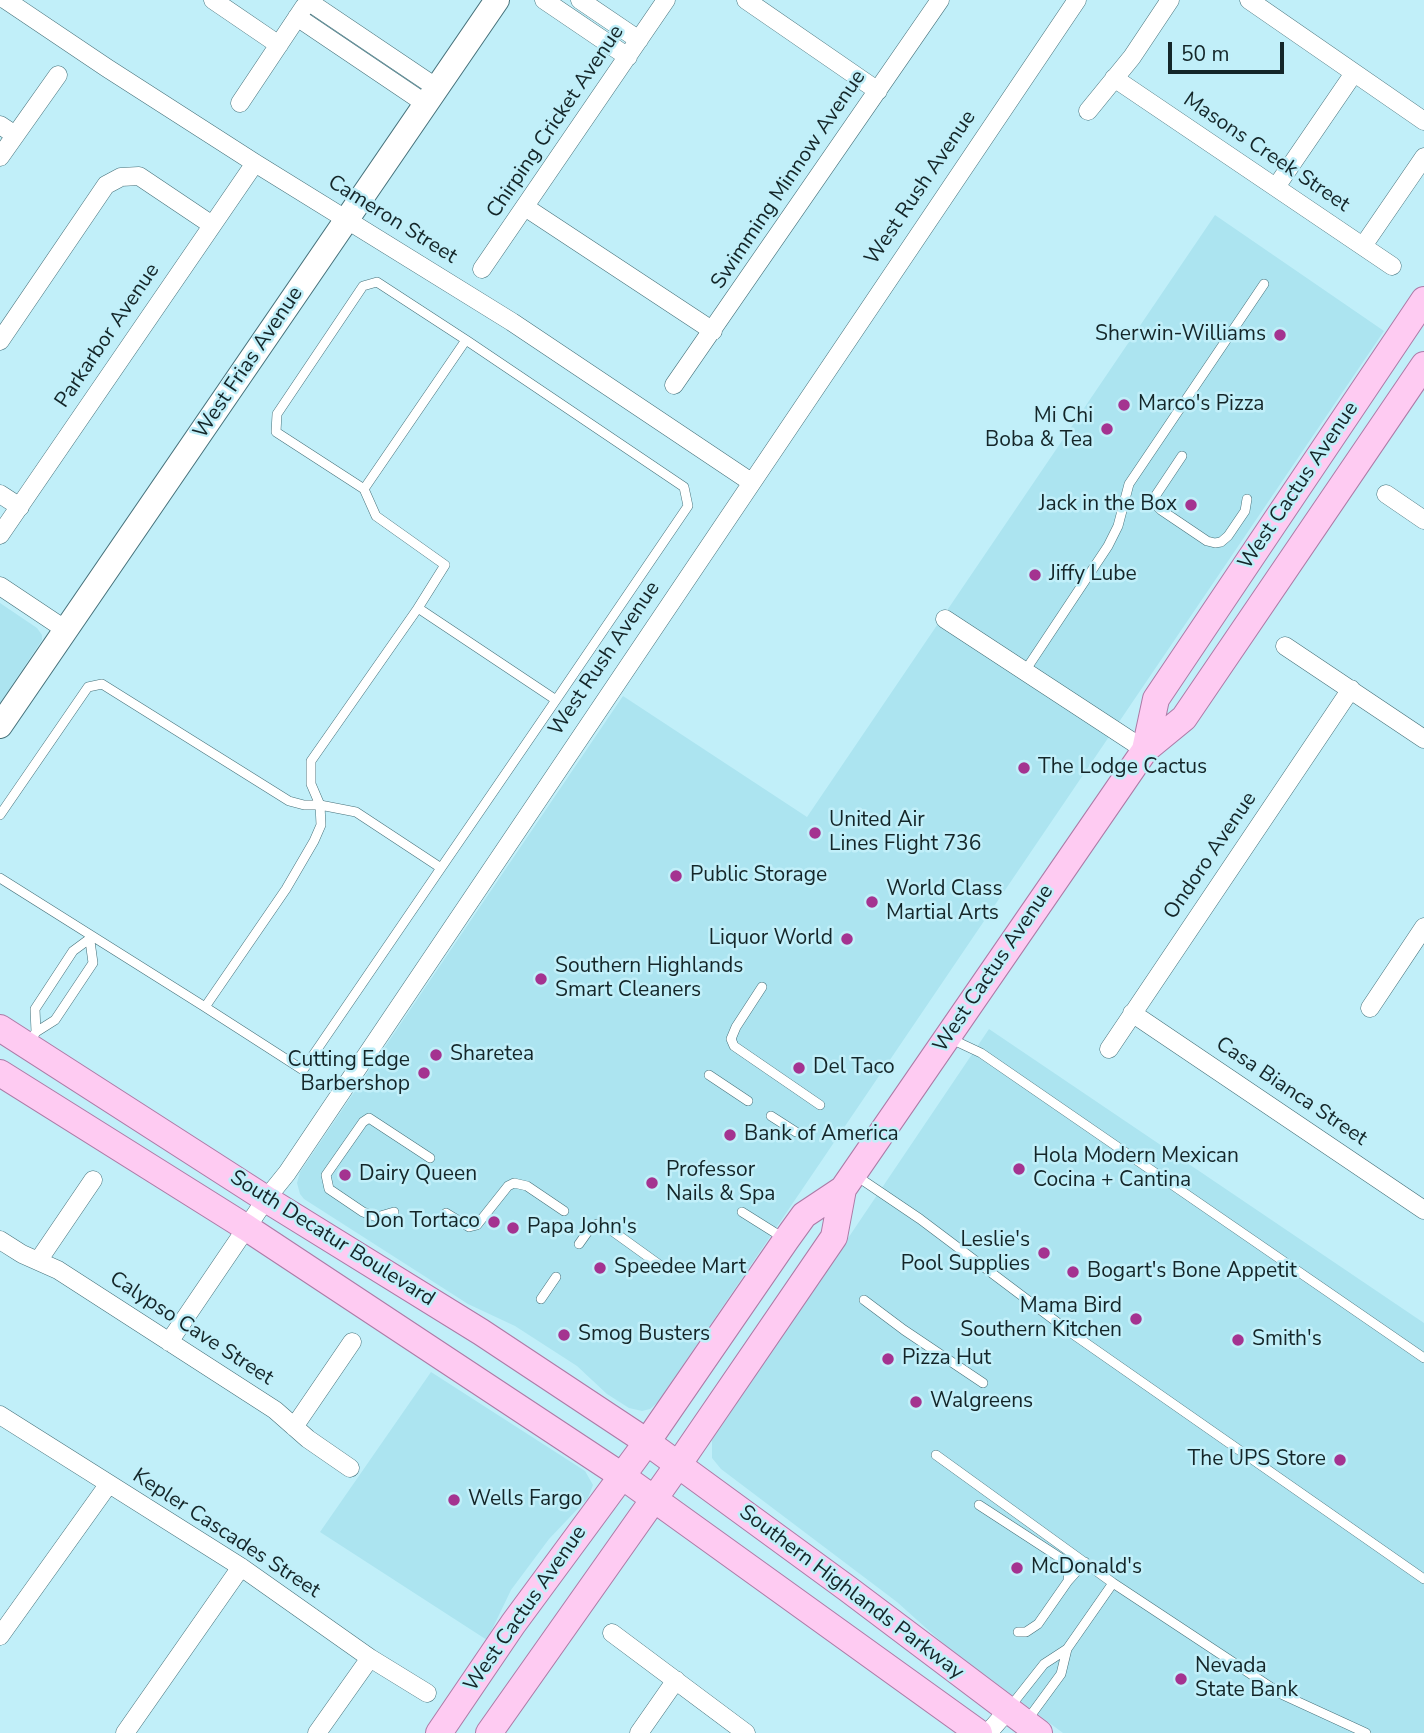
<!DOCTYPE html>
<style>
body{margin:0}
#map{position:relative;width:1424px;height:1733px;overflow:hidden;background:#c1eff9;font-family:"Nunito Sans",sans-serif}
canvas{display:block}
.scale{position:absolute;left:1168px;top:42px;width:116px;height:32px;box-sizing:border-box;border:4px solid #142629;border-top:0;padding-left:9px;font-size:21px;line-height:24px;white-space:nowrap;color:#142629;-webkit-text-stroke:5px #c1eff9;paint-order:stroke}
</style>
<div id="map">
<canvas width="1424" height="1733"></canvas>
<div class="scale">50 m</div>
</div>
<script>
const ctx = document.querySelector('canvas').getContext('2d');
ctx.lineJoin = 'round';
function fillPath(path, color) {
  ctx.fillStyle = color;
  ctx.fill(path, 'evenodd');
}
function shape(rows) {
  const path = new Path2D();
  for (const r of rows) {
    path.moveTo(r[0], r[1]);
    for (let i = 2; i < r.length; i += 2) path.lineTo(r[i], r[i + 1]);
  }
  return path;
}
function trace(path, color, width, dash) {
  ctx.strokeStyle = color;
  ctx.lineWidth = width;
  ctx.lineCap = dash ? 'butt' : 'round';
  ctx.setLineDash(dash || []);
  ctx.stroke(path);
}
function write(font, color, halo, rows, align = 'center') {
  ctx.font = font + ' "Nunito Sans",sans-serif';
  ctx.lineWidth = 5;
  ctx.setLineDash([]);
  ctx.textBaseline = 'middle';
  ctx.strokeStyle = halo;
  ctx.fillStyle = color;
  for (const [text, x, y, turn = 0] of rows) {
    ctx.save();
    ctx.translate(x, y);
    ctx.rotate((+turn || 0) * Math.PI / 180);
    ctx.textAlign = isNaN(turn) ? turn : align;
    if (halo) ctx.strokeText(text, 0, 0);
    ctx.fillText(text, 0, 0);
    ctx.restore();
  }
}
const built = shape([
 [1215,215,1384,331,658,1402,650,1409,642,1411,629,1408,607,1394,577,1366,515,1326,468,1304,304,1199,300,1194,297,1183,300,1172,623,696,807,817],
 [0,603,37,628,42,635,42,640,0,703],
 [989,1029,1424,1323,1424,1733,1063,1733,946,1646,897,1602,721,1469,712,1458,712,1440],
 [431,1372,585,1471,593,1485,588,1498,549,1539,511,1590,487,1640,320,1532]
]);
const lane = shape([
 [1182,456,1156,495,1156,505,1161,510,1207,541,1215,543,1221,542,1228,536,1245,511,1247,499],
 [364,489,276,432,277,414,363,286,377,282,466,340],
 [418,608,445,565,376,516,364,489,466,340,684,487,688,506,556,700],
 [1025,671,1108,546,1118,526,1129,484,1264,284],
 [0,815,88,687,102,684,289,801,304,805,320,805,321,825,314,841,286,889,205,1007,0,878],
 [762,987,736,1027,731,1039,734,1046,820,1105],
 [205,1007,303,1070,441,868,356,812,320,805,311,784,311,761,418,608,556,700,441,868],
 [36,1032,35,1009,73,951,92,937],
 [949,1038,981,1053,1424,1358],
 [28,1044,36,1032,55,1020,93,963,90,941],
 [709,1075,748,1101],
 [771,1116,796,1132],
 [855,1175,920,1219,1070,1332,1424,1579],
 [394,1212,377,1217,363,1212,329,1189,326,1175,363,1122,369,1118,430,1158],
 [742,1212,785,1239],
 [446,1213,469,1227,477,1225,508,1186,514,1183,527,1186,564,1211],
 [579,1244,591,1227,597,1224,611,1230,661,1266],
 [541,1299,556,1277],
 [864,1300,904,1330,983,1383],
 [936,1455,1113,1583,1281,1694,1366,1733],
 [979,1505,1062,1559,1069,1568,1068,1581],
 [1018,1632,1026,1632,1038,1624,1068,1581,1085,1562],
 [1010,1707,1044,1664,1067,1649],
 [1028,1719,1061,1674,1067,1649,1113,1583]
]);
const street = shape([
 [6,0,107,68,255,163,512,322,751,482],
 [213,0,279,45],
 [544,0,628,57],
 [580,0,639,40],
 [746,0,878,91],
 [1249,0,1424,121],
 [308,1,437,88],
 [297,17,426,104],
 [1114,78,1392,266],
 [240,103,304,7],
 [1088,111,1132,57,1170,0],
 [0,125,15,135],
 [0,157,58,75],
 [1276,187,1354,73],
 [525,207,713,331],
 [1363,246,1424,157],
 [482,269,666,0],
 [0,341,106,185,121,177,139,176,212,225],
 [674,385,940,0],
 [0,494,20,507],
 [1386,494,1424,520],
 [0,535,255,163],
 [0,586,66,630],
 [945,619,1145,750],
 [1285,646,1424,739],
 [1370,1008,1424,927],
 [1132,1013,1424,1210],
 [1109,1049,1351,689],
 [0,1240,22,1254,58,1270,275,1410,308,1439,350,1468],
 [38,1261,93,1180],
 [169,1342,266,1199,287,1173,1077,0],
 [0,1415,241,1567,370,1658,427,1693],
 [294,1427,352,1342],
 [612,1633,746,1733],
 [0,1636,108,1485],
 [125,1733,241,1567],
 [317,1733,370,1658],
 [639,1733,676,1680],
 [988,1733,1008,1710]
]);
const secondary = shape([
 [0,726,497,0]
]);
const primary = shape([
 [1145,750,1156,699,1424,300],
 [0,1028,266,1199,481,1332,647,1442,848,1589,1039,1733],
 [0,1073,247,1228,622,1476,979,1733],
 [439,1733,513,1624,647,1442,786,1240,804,1215,843,1189,1145,750,1184,718,1424,365],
 [489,1733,678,1465,834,1237,843,1189]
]);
const markers = [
 [1280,335,7,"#a43390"],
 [1124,405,7,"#a43390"],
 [1107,429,7,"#a43390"],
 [1191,505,7,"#a43390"],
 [1035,575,7,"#a43390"],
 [1024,768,7,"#a43390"],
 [815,833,7,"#a43390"],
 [676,876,7,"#a43390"],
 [872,902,7,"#a43390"],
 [847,939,7,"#a43390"],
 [541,979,7,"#a43390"],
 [436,1055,7,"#a43390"],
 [799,1068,7,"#a43390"],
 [424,1073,7,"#a43390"],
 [730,1135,7,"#a43390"],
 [1019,1169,7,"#a43390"],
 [345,1175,7,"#a43390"],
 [652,1183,7,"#a43390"],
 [494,1222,7,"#a43390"],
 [513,1228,7,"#a43390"],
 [1044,1253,7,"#a43390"],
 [600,1268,7,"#a43390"],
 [1073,1272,7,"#a43390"],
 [1136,1319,7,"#a43390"],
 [564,1335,7,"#a43390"],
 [1238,1340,7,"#a43390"],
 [888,1359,7,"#a43390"],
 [916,1402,7,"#a43390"],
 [1340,1460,7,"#a43390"],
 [454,1500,7,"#a43390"],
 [1017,1568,7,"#a43390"],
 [1181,1679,7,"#a43390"]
];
const streetNames = [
 ["Chirping Cricket Avenue",556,122,-56],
 ["Masons Creek Street",1266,153,34],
 ["Swimming Minnow Avenue",789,180,-56],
 ["West Rush Avenue",921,188,-56],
 ["Cameron Street",392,220,32],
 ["Parkarbor Avenue",108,336,-56],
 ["West Frias Avenue",249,363,-56],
 ["West Cactus Avenue",1299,486,-56],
 ["West Rush Avenue",605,659,-56],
 ["Ondoro Avenue",1211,856,-56],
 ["West Cactus Avenue",994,969,-56],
 ["Casa Bianca Street",1291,1092,34],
 ["South Decatur Boulevard",332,1239,32],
 ["Calypso Cave Street",191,1329,33],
 ["Kepler Cascades Street",226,1534,33],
 ["Southern Highlands Parkway",851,1593,37],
 ["West Cactus Avenue",526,1609,-55]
];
const poiNames = [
 ["Sherwin-Williams",1266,335,"right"],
 ["Marco's Pizza",1138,405],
 ["Mi Chi",1093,417,"right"],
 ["Boba & Tea",1093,441,"right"],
 ["Jack in the Box",1177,505,"right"],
 ["Jiffy Lube",1049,575],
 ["The Lodge Cactus",1038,768],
 ["United Air",829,821],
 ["Lines Flight 736",829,845],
 ["Public Storage",690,876],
 ["World Class",886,890],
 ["Martial Arts",886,914],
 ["Liquor World",833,939,"right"],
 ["Southern Highlands",555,967],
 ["Smart Cleaners",555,991],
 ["Sharetea",450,1055],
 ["Cutting Edge",410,1061,"right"],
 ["Barbershop",410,1085,"right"],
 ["Del Taco",813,1068],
 ["Bank of America",744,1135],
 ["Hola Modern Mexican",1033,1157],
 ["Cocina + Cantina",1033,1181],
 ["Professor",666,1171],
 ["Nails & Spa",666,1195],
 ["Dairy Queen",359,1175],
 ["Don Tortaco",480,1222,"right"],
 ["Papa John's",527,1228],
 ["Leslie's",1030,1241,"right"],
 ["Pool Supplies",1030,1265,"right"],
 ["Speedee Mart",614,1268],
 ["Bogart's Bone Appetit",1087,1272],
 ["Mama Bird",1122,1307,"right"],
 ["Southern Kitchen",1122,1331,"right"],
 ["Smog Busters",578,1335],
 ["Smith's",1252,1340],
 ["Pizza Hut",902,1359],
 ["Walgreens",930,1402],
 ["The UPS Store",1326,1460,"right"],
 ["Wells Fargo",468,1500],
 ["McDonald's",1031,1568],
 ["Nevada",1195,1667],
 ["State Bank",1195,1691]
];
fillPath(built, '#ace4f0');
trace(lane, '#46717a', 10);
trace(street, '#46717a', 19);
trace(secondary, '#46717a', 26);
trace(primary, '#ac7aa6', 28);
trace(lane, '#fff', 9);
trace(street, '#fff', 18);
trace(secondary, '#fff', 24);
trace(primary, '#fecbf2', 26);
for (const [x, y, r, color] of markers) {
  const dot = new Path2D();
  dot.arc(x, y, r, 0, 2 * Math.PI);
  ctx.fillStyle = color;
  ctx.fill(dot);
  trace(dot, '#c1eff9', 2.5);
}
write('21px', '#142629', '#c1eff9', streetNames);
write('21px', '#142629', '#c1eff9', poiNames, 'left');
</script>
